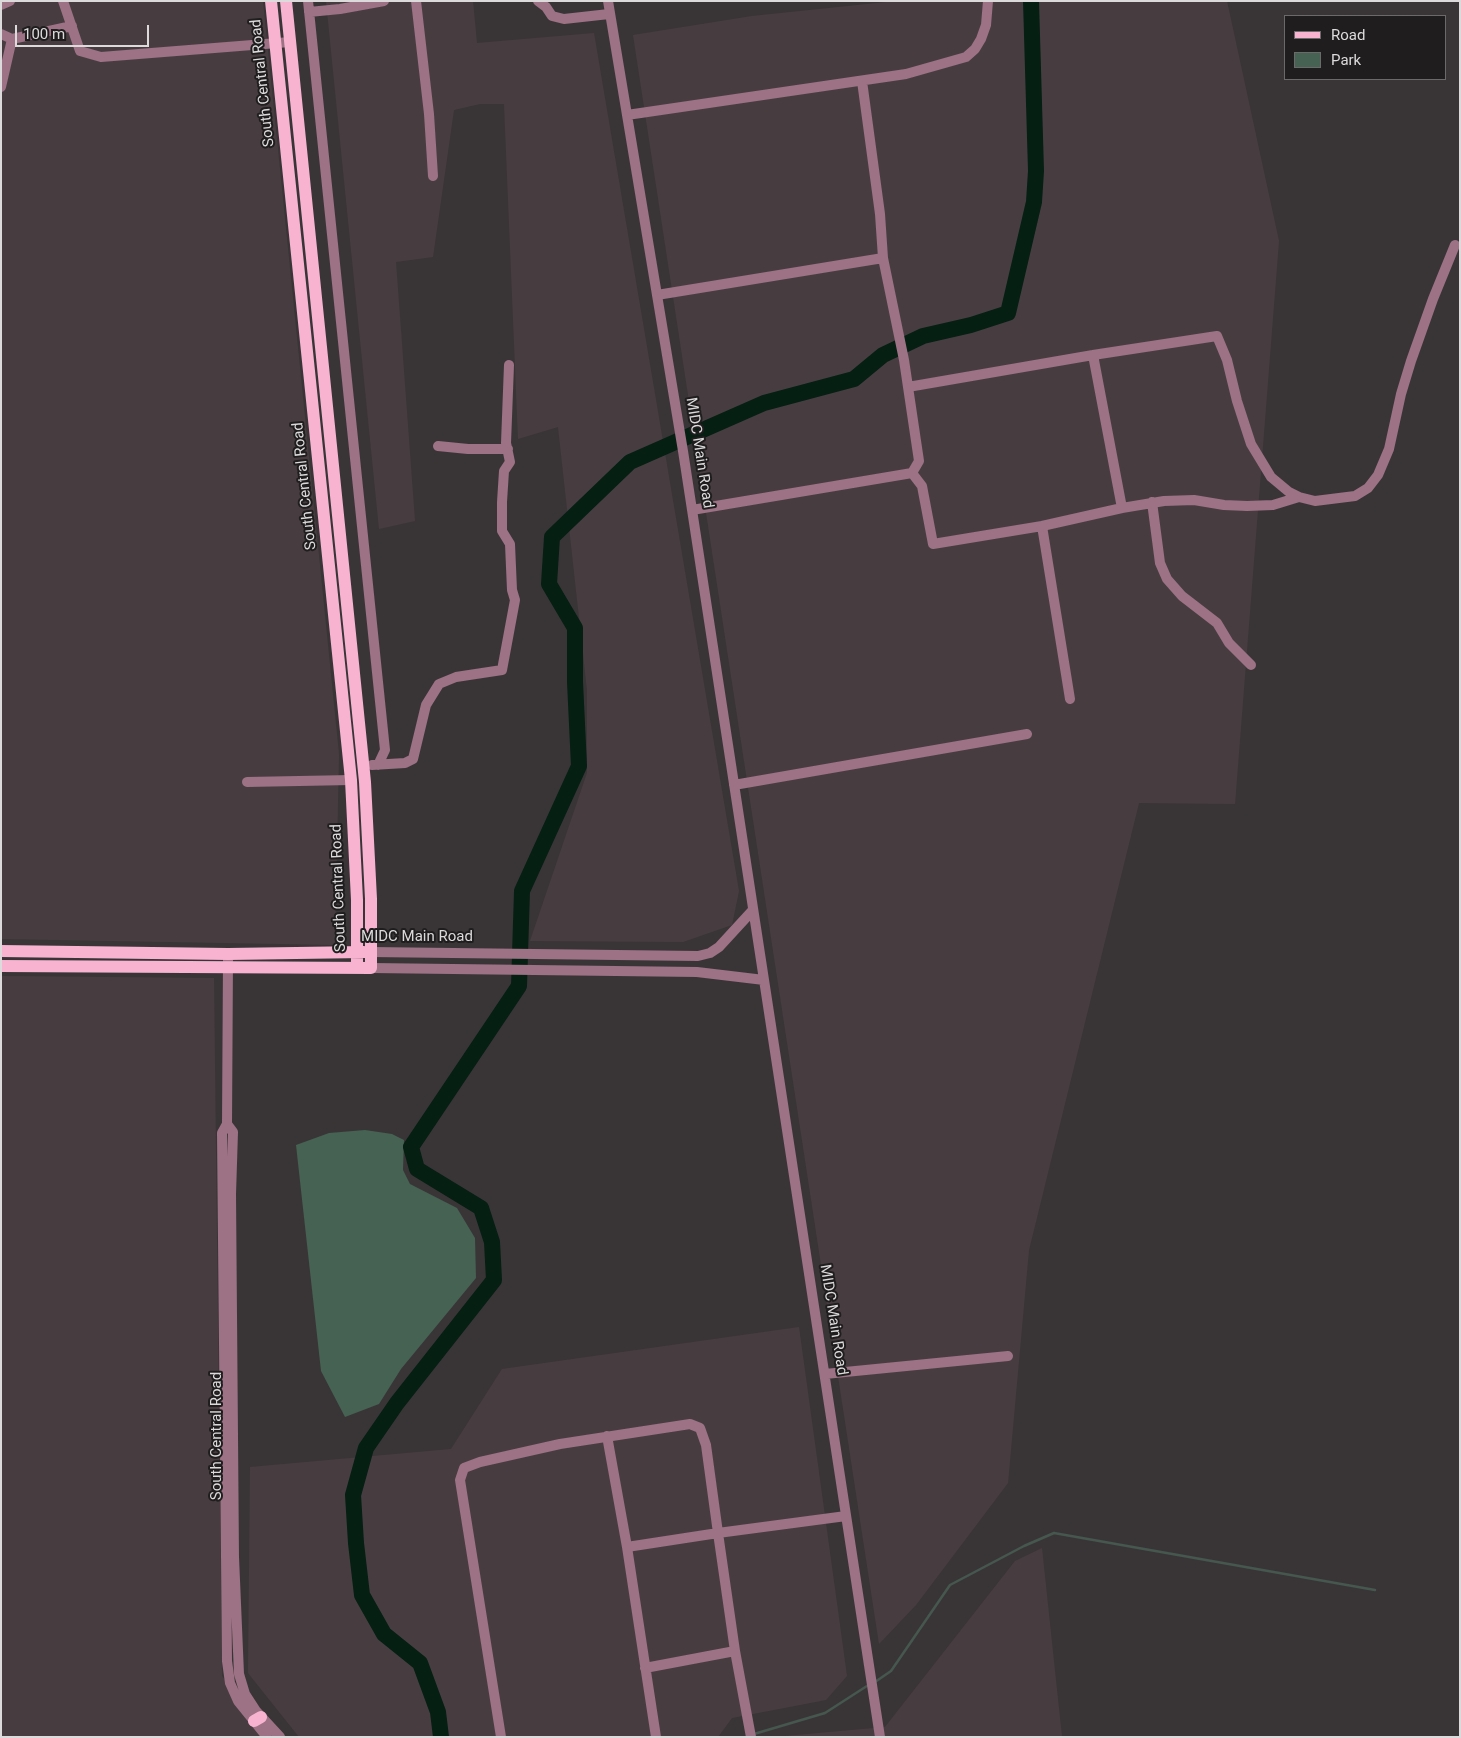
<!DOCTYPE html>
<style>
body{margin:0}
#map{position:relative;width:1461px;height:1738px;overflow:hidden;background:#393537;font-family:Roboto,sans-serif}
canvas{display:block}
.frame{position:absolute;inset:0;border:2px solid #dcdada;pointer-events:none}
.legend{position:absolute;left:1284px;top:15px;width:162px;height:65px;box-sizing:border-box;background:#1f1d1e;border:1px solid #6b6969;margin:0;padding:6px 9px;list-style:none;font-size:15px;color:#dcdada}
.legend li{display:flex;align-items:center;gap:10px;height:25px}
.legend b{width:25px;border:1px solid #6b6969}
.scale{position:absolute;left:15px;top:25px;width:134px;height:22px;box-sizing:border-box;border:2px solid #dcdada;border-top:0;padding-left:6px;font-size:15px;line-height:18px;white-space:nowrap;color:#dcdada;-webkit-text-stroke:4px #1f1d1e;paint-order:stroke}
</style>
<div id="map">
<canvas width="1461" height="1738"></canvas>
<div class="frame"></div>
<ul class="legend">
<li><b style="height:6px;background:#f7b3d0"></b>Road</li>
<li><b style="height:14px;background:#456253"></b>Park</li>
</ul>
<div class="scale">100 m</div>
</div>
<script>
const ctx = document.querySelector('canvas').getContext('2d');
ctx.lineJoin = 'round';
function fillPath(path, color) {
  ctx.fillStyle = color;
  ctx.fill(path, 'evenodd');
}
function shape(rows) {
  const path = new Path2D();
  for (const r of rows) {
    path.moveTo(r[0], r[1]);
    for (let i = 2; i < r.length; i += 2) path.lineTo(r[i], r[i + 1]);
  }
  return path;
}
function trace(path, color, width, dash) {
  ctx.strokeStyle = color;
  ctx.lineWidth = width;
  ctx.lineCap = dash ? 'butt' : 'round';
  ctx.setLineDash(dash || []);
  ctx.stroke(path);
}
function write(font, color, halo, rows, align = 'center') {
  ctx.font = font + ' Roboto,sans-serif';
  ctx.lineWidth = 4;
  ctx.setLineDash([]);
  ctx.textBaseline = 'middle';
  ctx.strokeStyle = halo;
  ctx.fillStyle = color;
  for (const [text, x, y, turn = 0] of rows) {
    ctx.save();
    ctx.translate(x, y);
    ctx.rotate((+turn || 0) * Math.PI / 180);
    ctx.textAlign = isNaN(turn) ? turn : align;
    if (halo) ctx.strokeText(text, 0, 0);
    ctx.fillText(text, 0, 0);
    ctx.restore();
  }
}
const built = shape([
 [1,1,263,1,339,754,335,945,1,939],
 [326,1,473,1,477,43,594,33,739,891,732,925,683,942,530,941,587,773,587,690,558,427,518,439,504,104,480,104,454,110,433,257,396,262,415,521,379,529],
 [896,1,1227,1,1279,241,1235,804,1139,803,1029,1250,1008,1483,916,1605,879,1644,633,35,752,16],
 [1,976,214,978,222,1676,272,1737,1,1737],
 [799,1327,847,1676,826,1700,732,1718,718,1737,299,1737,248,1673,250,1467,451,1449,502,1369],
 [1042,1548,1062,1737,774,1737,885,1727,1015,1561]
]);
const green = shape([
 [365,1130,392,1134,404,1140,403,1170,410,1184,457,1208,475,1238,476,1278,401,1369,379,1404,345,1417,321,1371,296,1145,329,1133]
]);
const stream = shape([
 [875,1682,891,1671,950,1585,1024,1546,1054,1533,1375,1590],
 [754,1734,825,1713,870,1684]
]);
const river = shape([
 [441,1737,438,1712,420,1663,384,1634,362,1595,356,1543,353,1495,366,1448,397,1403,494,1280,492,1242,481,1208,417,1169,411,1147,519,986,522,891,579,766,575,682,575,628,549,584,552,537,630,462,764,403,854,379,883,355,923,336,971,325,1008,313,1034,202,1036,171,1031,1]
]);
const minor = shape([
 [63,1,80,51,101,57,290,42],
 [308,1,385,750,378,765],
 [416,1,429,114,433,176],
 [538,1,546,7,552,16,564,19,609,14],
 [608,1,683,451,880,1737],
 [1,5,10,1],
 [309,12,340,9,384,1],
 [1,34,12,39,72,26],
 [1,87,12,39],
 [627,115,906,74,966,57,975,49,981,39,986,25,988,1],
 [657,295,883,258,880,214,862,81],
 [908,387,1093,355,1217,336,1227,360,1237,401,1251,444,1271,477,1289,492,1299,497,1315,501,1355,496,1368,488,1378,475,1389,449,1401,394,1411,361,1433,299,1455,245],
 [438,446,468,449,508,449],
 [912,473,922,486,933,544,1042,526],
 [1152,502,1160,563,1167,579,1182,596,1217,623,1229,643,1251,665],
 [1122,508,1164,501,1194,500,1224,505,1247,506,1273,505,1299,497],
 [692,510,912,473,919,461,904,360,883,258],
 [1070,699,1042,526,1122,508,1093,355],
 [372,765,405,763,413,759,426,705,439,684,456,677,502,670,515,600,512,590,510,544,502,531,502,502,504,471,510,462,506,443,509,365],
 [247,782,351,780],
 [734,785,1027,734],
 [371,952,698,956,710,953,719,947,753,910],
 [228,960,227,1124,222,1133,227,1661,230,1683,238,1701,267,1737],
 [371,968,697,972,764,980],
 [227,1124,233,1132,231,1194,234,1557,239,1674,245,1694,256,1711,280,1737],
 [825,1374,1008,1356],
 [607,1436,627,1547],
 [645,1668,735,1651],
 [501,1737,460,1480,464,1468,480,1462,560,1444,690,1424,700,1428,706,1445,718,1533,846,1516],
 [656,1737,627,1547,718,1533,735,1651,751,1737]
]);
const major = shape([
 [271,1,351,780,357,900,357,968],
 [1,951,228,954,364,952],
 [1,966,371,968,371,899,365,782,286,1],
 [254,1721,261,1717]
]);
const streetNames = [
 ["South Central Road",263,83,-96],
 ["MIDC Main Road",699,453,81],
 ["South Central Road",305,486,-96],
 ["South Central Road",339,888,-92],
 ["MIDC Main Road",417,937],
 ["MIDC Main Road",833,1320,81],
 ["South Central Road",217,1436,-90]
];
fillPath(built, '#473d41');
fillPath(green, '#456253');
trace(stream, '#46574f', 2.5);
trace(river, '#051f13', 16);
trace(minor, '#9c7284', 10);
trace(major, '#f7b3d0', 12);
write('15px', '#dcdada', '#1f1d1e', streetNames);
</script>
